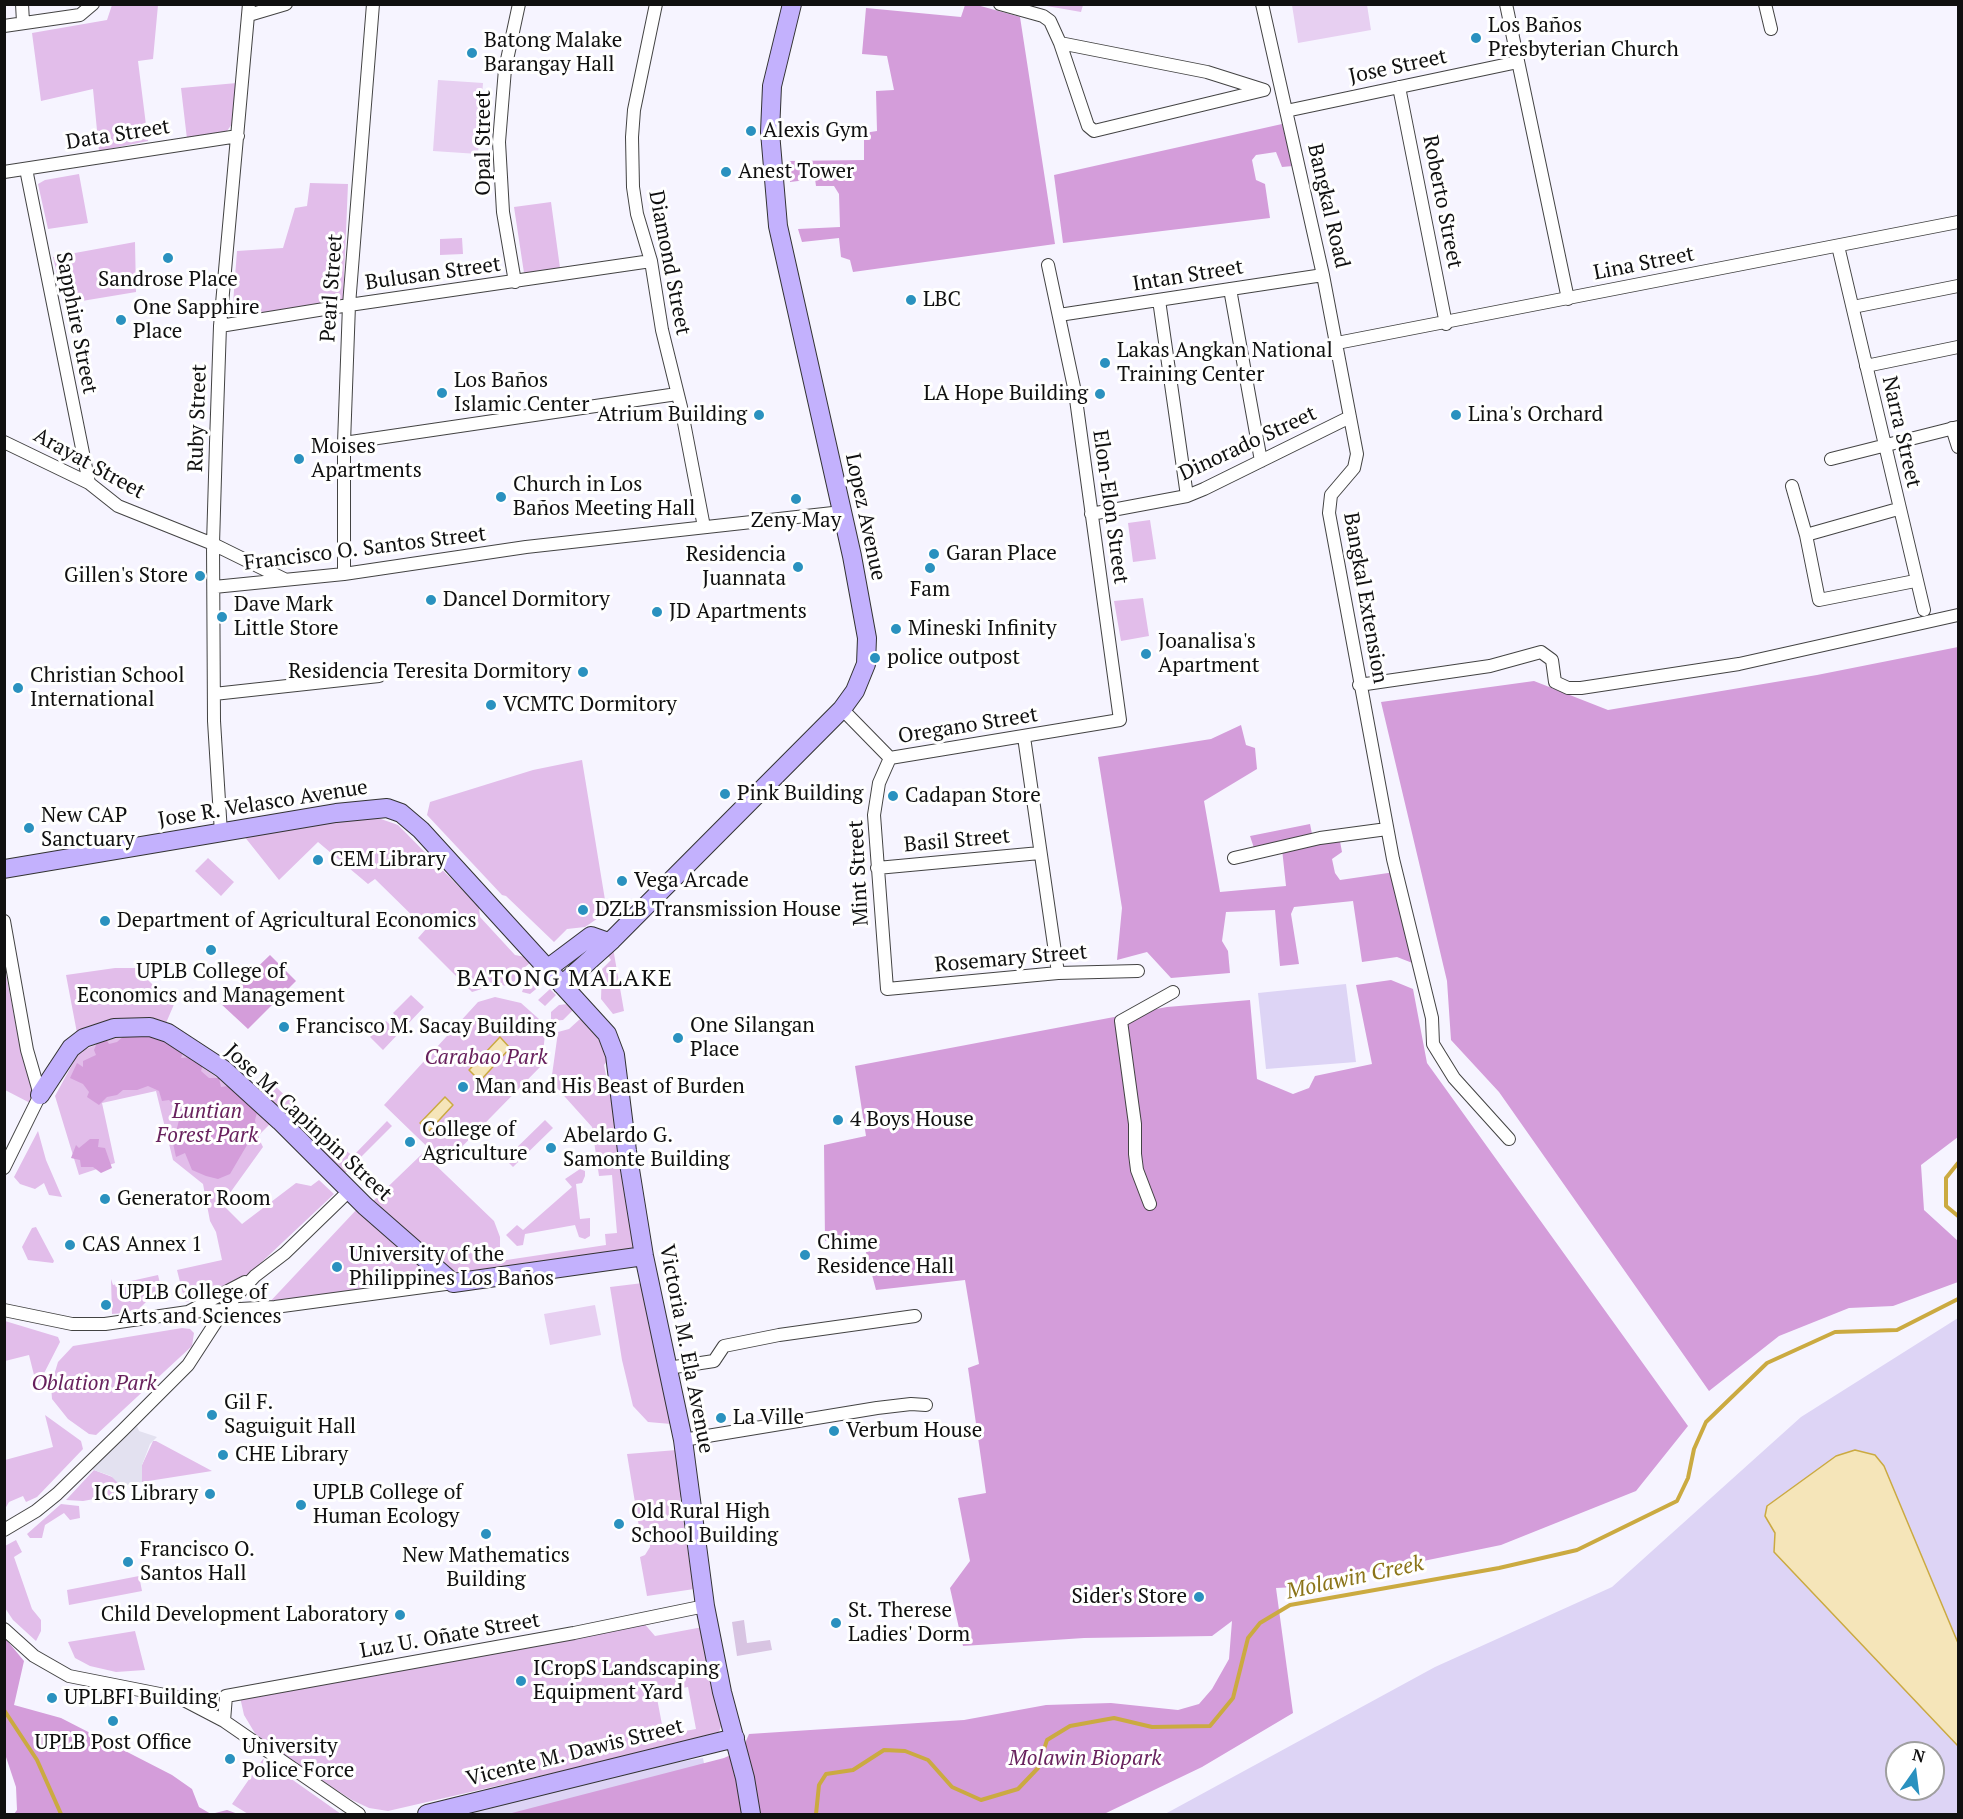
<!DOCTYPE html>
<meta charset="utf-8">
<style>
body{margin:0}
#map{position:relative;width:1963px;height:1819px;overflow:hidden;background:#f6f4ff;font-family:"PT Serif",serif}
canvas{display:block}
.frame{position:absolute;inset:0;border:6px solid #101010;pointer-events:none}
.north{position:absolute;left:1885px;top:1741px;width:60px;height:60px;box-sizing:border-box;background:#fff;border:2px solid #9f9f9f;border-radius:50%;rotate:14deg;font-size:16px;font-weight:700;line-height:24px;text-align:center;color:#101010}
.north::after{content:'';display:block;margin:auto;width:21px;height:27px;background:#2a91bf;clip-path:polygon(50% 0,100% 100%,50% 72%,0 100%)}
</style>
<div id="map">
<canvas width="1963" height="1819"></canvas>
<div class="frame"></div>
<div class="north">N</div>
</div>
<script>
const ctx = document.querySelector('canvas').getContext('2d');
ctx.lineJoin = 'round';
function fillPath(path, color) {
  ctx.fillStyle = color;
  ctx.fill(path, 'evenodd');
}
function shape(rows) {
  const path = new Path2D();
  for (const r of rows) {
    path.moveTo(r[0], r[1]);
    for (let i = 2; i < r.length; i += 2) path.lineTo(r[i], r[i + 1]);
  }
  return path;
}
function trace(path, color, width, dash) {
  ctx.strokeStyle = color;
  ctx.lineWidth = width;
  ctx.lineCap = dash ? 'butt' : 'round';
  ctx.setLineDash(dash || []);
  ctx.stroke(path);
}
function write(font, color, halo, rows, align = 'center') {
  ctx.font = font + ' "PT Serif",serif';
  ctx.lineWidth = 6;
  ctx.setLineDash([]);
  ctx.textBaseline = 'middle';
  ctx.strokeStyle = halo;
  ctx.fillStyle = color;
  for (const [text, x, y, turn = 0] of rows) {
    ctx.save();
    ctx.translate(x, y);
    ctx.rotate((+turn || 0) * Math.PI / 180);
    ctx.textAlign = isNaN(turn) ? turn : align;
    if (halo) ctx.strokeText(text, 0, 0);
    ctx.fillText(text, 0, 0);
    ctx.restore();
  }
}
const farmland = shape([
 [1346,984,1356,1062,1266,1069,1258,993],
 [1958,1318,1958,1814,1165,1814,1435,1667,1612,1587,1801,1417],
 [1897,1753,1933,1753,1933,1789,1897,1789],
 [703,1758,707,1780,673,1814,433,1814,672,1763]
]);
const green = shape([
 [112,5,158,5,153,59,138,61,148,141,99,151,93,89,41,101,32,33,107,20],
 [1041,5,1083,4,1083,5,1081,12],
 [237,83,232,124,227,131,187,139,181,88],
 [79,174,88,223,48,229,38,184,45,180],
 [310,183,348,184,343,302,232,317,237,251,283,248,295,208,307,206],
 [551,202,560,268,524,273,514,207],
 [462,238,463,254,440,255,440,239],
 [135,242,136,292,64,304,53,257],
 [1150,520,1156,559,1133,562,1128,523],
 [1143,598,1149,636,1121,641,1114,601],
 [582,760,607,912,585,927,567,929,554,942,506,896,502,895,427,815,430,802,533,770],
 [358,819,381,819,398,825,479,907,480,917,515,955,525,957,530,963,519,972,514,988,498,984,472,992,418,938,426,929,375,879,368,884,318,842,279,880,244,836],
 [208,858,234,882,221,896,195,871],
 [613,948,624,1011,613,1014,601,999,602,969,611,960,607,954],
 [4,964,20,1046,35,1102,34,1105,5,1090],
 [115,968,136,968,162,994,175,1002,166,1023,152,1019,124,1018,96,1024,77,1033,66,975],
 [536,971,540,976,541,985,530,994,522,992,526,980],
 [550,989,556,995,545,1006,538,1000],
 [411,995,424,1007,406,1026,393,1013],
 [495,997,521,1003,539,1019,545,1033,542,1065,445,1164,384,1105,478,1002],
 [567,1004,573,1010,563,1020,551,1021,551,1012,559,1005],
 [580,1019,601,1042,608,1060,604,1065,641,1253,265,1307,358,1208,370,1204,423,1153,494,1221,500,1237,500,1261,606,1245,605,1234,617,1233,612,1175,599,1176,592,1127,548,1078,552,1075,558,1032,569,1029],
 [386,1021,399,1033,383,1050,370,1037],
 [132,1036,169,1044,225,1083,271,1123,253,1141,259,1139,263,1147,222,1204,242,1224,296,1183,311,1186,319,1180,334,1194,250,1273,206,1297,185,1302,177,1270,222,1260,216,1232,210,1221,203,1184,173,1160,156,1091,102,1103,115,1163,79,1175,55,1096,79,1052,109,1039],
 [268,1079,305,1115,296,1125,321,1152,328,1145,341,1147,353,1156,387,1121,392,1126,342,1176,256,1092],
 [545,1120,553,1128,513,1167,505,1159],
 [38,1131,46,1160,62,1197,49,1195,44,1183,35,1189,20,1184,14,1177],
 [580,1169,585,1171,585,1176,582,1183,576,1184,580,1219,590,1218,590,1236,585,1239,579,1237,575,1225,525,1234,523,1245,517,1246,506,1235,517,1225,523,1230,572,1187,565,1179],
 [36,1227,54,1261,53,1263,28,1260,22,1247,32,1228],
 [158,1275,161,1287,136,1312,112,1314,111,1279,113,1285],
 [643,1283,671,1424,648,1422,633,1406,622,1360,610,1287],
 [5,1321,58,1337,60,1342,37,1387,29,1355,5,1361],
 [182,1328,190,1329,194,1333,192,1346,96,1435,89,1434,68,1419,52,1399,51,1385,58,1362,73,1346],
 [45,1415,81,1441,83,1449,37,1497,26,1502,23,1496,9,1502,5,1509,5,1460,53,1447],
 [153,1441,156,1441,212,1471,142,1482,142,1465],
 [677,1450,684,1494,680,1498,690,1566,698,1573,701,1588,647,1596,640,1557,645,1555,650,1547,649,1533,640,1533,627,1454],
 [94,1470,115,1478,121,1486,122,1494,83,1501,66,1500],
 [61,1504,79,1506,80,1518,70,1520,64,1513,45,1525,42,1538,30,1538,27,1534],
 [16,1540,22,1552,14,1557,32,1609,41,1620,41,1631,36,1641,13,1620,5,1608,5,1546],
 [139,1576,142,1591,69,1605,67,1590],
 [642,1621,655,1636,708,1626,722,1723,718,1735,388,1811,369,1808,352,1800,259,1740,244,1715,240,1697],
 [688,1687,696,1729,664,1735,656,1693],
 [135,1631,145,1670,116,1672,90,1666,75,1658,68,1642],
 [263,1759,341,1814,248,1814,232,1804]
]);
const forest = shape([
 [965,5,977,5,1020,17,1055,244,853,272,850,260,841,257,839,238,802,242,798,229,840,227,839,194,834,186,816,186,815,179,790,182,789,161,864,160,864,133,877,131,876,91,894,90,887,56,862,54,866,8,961,17],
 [1282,124,1293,166,1282,167,1276,152,1256,155,1252,160,1256,180,1265,184,1270,218,1063,243,1054,175],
 [1958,647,1958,1137,1921,1165,1924,1210,1958,1241,1958,1282,1893,1306,1849,1308,1779,1336,1709,1391,1499,1092,1451,1040,1447,981,1381,702,1534,681,1608,710,1817,675],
 [1241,725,1246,745,1255,748,1257,769,1204,801,1220,892,1286,886,1282,849,1255,851,1250,836,1310,824,1313,839,1339,836,1342,852,1332,859,1335,873,1340,880,1395,872,1415,964,1397,957,1362,962,1353,901,1294,907,1291,914,1299,964,1280,966,1275,910,1226,912,1222,941,1228,951,1230,973,1171,978,1147,952,1117,960,1122,908,1098,757,1211,739],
 [270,955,296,981,248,1029,220,1003],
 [1391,980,1413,989,1427,1063,1688,1426,1636,1491,1501,1545,1297,1587,1276,1588,1293,1713,1202,1767,1104,1814,508,1814,724,1758,742,1750,749,1734,964,1720,1046,1705,1111,1703,1178,1710,1199,1704,1212,1689,1229,1659,1232,1621,1212,1636,1084,1638,963,1646,950,1588,970,1561,958,1498,986,1493,968,1368,979,1364,965,1280,876,1290,862,1237,825,1241,824,1145,866,1136,855,1066,1167,1007,1250,1000,1257,1079,1293,1094,1309,1088,1315,1076,1372,1064,1356,985],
 [141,1031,149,1037,157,1034,185,1047,181,1058,192,1057,204,1061,201,1071,209,1078,219,1078,221,1087,235,1085,258,1109,255,1120,259,1139,247,1145,230,1174,218,1179,206,1176,192,1170,185,1153,176,1157,171,1134,177,1128,181,1112,169,1100,162,1101,159,1091,148,1086,137,1090,123,1090,117,1095,107,1097,99,1105,87,1097,89,1092,83,1084,70,1078,77,1063,83,1067,83,1061,96,1055,94,1050,98,1040,106,1039,109,1044,117,1042,125,1035],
 [90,1139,99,1139,98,1147,105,1148,112,1168,101,1173,93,1167,81,1167,80,1160,71,1158,76,1145,79,1148],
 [5,1638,24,1661,14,1705,61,1718,172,1775,192,1789,199,1807,211,1814,227,1810,238,1814,14,1814,17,1810,16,1787,5,1754]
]);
const cemetery = shape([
 [744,1620,747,1643,770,1640,772,1650,737,1656,732,1622]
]);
const pitch = shape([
 [1292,5,1367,5,1371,30,1298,43],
 [438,80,483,83,478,154,433,151],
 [595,1305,601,1335,550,1345,544,1314]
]);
const plaza = shape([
 [137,1426,139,1431,157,1437,150,1444,142,1465,142,1482,121,1486,111,1476,91,1469]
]);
const water = shape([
 [500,1037,510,1048,480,1081,469,1070,500,1037],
 [445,1097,453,1105,429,1131,420,1123,445,1097],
 [1855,1450,1875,1455,1884,1466,1958,1643,1958,1746,1774,1552,1775,1533,1765,1516,1767,1506,1836,1456,1855,1450]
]);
const stream = shape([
 [1958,1163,1946,1178,1946,1206,1958,1216],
 [4,1710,37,1760,61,1814],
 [816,1814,819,1785,826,1774,853,1770,884,1750,905,1751,928,1760,952,1787,981,1800,1018,1789,1038,1768,1047,1740,1070,1726,1114,1718,1152,1727,1210,1726,1233,1698,1248,1638,1260,1623,1290,1605,1499,1568,1577,1550,1677,1501,1688,1478,1694,1449,1706,1422,1767,1363,1835,1332,1897,1330,1958,1299]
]);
const street = shape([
 [22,4,23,22],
 [656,4,634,110,632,137,633,187,637,214,651,261,662,330,681,407,704,527],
 [1000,4,1043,16,1050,21,1060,43,1088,126,1094,131,1264,90],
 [1262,4,1323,275,1357,454,1354,468,1331,495,1329,513,1393,859,1432,1018,1433,1044,1454,1078,1509,1139],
 [1506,4,1568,299],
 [1765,4,1771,29],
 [249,15,286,4],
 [4,26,80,15,93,4],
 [1060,43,1207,72,1264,90],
 [1399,87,1446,324],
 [1286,111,1518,62],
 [26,169,89,483],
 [4,172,238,136],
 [1838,246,1924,610],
 [515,282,503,212,499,142,505,69,519,4],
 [1230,289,1261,461],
 [1159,300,1187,496],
 [1853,307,1958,286],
 [1059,315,1323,275],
 [220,326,349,305,651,261],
 [1337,343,1958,222],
 [1866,366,1958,347],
 [1952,428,1958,447],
 [4,442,89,483,118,506,213,544,284,579],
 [344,443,677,394],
 [1831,459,1958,427],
 [1792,486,1806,535,1819,600,1915,581],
 [1091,514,1187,496,1204,489,1350,417],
 [1806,535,1898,509],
 [344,574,344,443,349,305,373,4],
 [214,587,344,574,526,547,842,512],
 [1359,685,1490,666,1541,652,1552,660,1555,682,1568,688,1581,688,1739,664,1958,615],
 [214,694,379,676],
 [842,709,890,758],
 [1024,737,1058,973],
 [890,758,1120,720,1075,392,1048,265],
 [890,758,879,783,874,815,887,989,1058,973,1138,971],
 [221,833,214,721,213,544,216,443,220,326,249,4],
 [1234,858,1320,838,1387,829],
 [877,868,1040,853],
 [4,921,27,1050,40,1095,4,1168],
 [1150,1204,1137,1170,1135,1154,1135,1124,1121,1021,1173,992],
 [4,1310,72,1324,105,1324,188,1312,245,1282],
 [188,1312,275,1307,453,1283],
 [668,1368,714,1361,724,1346,779,1335,915,1316],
 [683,1440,877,1408,911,1404,926,1405],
 [4,1530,36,1511,57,1494,123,1430,188,1365,225,1308,255,1276,285,1253,349,1191],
 [4,1629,34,1656,69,1676,180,1698,224,1721,359,1814],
 [224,1721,226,1696,574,1633,705,1606]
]);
const secondary = shape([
 [4,869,336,813,387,808,401,813,421,830,607,1034,615,1055,627,1151,644,1256,683,1440,705,1606,722,1692,745,1778,751,1814],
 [547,969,591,936,608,942],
 [562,985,612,940,842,709,855,691,866,664,867,638,852,556,778,226,770,132,772,86,792,4],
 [40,1095,71,1048,84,1038,114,1028,150,1027,168,1033,223,1069,280,1121,365,1206,453,1283,644,1256],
 [427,1814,735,1738]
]);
const markers = [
 [1476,38,6,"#2a91bf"],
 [472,53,6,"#2a91bf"],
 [751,131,6,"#2a91bf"],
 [726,172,6,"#2a91bf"],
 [168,258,6,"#2a91bf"],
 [911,300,6,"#2a91bf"],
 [121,320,6,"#2a91bf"],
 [1105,363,6,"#2a91bf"],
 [442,393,6,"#2a91bf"],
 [1100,394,6,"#2a91bf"],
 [759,415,6,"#2a91bf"],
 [1456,415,6,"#2a91bf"],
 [299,459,6,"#2a91bf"],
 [501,497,6,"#2a91bf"],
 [796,499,6,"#2a91bf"],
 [934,554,6,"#2a91bf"],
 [798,567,6,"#2a91bf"],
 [930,568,6,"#2a91bf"],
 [200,576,6,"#2a91bf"],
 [431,600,6,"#2a91bf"],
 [657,612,6,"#2a91bf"],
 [222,617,6,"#2a91bf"],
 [896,629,6,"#2a91bf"],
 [1146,654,6,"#2a91bf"],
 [875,658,6,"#2a91bf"],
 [583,672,6,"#2a91bf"],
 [18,688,6,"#2a91bf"],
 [491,705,6,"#2a91bf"],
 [725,794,6,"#2a91bf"],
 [893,796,6,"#2a91bf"],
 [29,828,6,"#2a91bf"],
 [318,860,6,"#2a91bf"],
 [622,881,6,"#2a91bf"],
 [583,910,6,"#2a91bf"],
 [105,921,6,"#2a91bf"],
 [211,950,6,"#2a91bf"],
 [284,1027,6,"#2a91bf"],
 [678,1038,6,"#2a91bf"],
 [463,1087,6,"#2a91bf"],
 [838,1120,6,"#2a91bf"],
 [410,1142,6,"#2a91bf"],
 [551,1148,6,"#2a91bf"],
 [105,1199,6,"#2a91bf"],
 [70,1245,6,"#2a91bf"],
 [805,1255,6,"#2a91bf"],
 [337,1267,6,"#2a91bf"],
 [106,1305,6,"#2a91bf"],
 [212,1415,6,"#2a91bf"],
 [721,1418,6,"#2a91bf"],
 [834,1431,6,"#2a91bf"],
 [223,1455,6,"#2a91bf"],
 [210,1494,6,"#2a91bf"],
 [301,1505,6,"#2a91bf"],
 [619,1524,6,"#2a91bf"],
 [486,1534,6,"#2a91bf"],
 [128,1562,6,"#2a91bf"],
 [1199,1597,6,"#2a91bf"],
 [400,1615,6,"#2a91bf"],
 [836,1623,6,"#2a91bf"],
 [521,1681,6,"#2a91bf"],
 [52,1698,6,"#2a91bf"],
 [113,1721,6,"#2a91bf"],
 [230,1759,6,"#2a91bf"]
];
const poiNames = [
 ["Los Baños",1488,26],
 ["Presbyterian Church",1488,50],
 ["Batong Malake",484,41],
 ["Barangay Hall",484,65],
 ["Alexis Gym",763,131],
 ["Anest Tower",738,172],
 ["Sandrose Place",168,280,"center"],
 ["LBC",923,300],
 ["One Sapphire",133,308],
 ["Place",133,332],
 ["Lakas Angkan National",1117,351],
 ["Training Center",1117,375],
 ["Los Baños",454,381],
 ["Islamic Center",454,405],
 ["LA Hope Building",1088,394,"right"],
 ["Atrium Building",747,415,"right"],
 ["Lina's Orchard",1468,415],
 ["Moises",311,447],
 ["Apartments",311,471],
 ["Church in Los",513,485],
 ["Baños Meeting Hall",513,509],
 ["Zeny May",796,521,"center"],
 ["Garan Place",946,554],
 ["Residencia",786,555,"right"],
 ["Juannata",786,579,"right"],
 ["Gillen's Store",188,576,"right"],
 ["Fam",930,590,"center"],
 ["Dancel Dormitory",443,600],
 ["Dave Mark",234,605],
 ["Little Store",234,629],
 ["JD Apartments",669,612],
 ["Mineski Infinity",908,629],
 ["Joanalisa's",1158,642],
 ["Apartment",1158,666],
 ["police outpost",887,658],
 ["Residencia Teresita Dormitory",571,672,"right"],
 ["Christian School",30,676],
 ["International",30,700],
 ["VCMTC Dormitory",503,705],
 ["Pink Building",737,794],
 ["Cadapan Store",905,796],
 ["New CAP",41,816],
 ["Sanctuary",41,840],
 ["CEM Library",330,860],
 ["Vega Arcade",634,881],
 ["DZLB Transmission House",595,910],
 ["Department of Agricultural Economics",117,921],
 ["UPLB College of",211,972,"center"],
 ["Economics and Management",211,996,"center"],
 ["One Silangan",690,1026],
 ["Place",690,1050],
 ["Francisco M. Sacay Building",296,1027],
 ["Man and His Beast of Burden",475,1087],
 ["4 Boys House",850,1120],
 ["College of",422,1130],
 ["Agriculture",422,1154],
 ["Abelardo G.",563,1136],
 ["Samonte Building",563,1160],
 ["Generator Room",117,1199],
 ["Chime",817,1243],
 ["Residence Hall",817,1267],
 ["CAS Annex 1",82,1245],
 ["University of the",349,1255],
 ["Philippines Los Baños",349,1279],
 ["UPLB College of",118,1293],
 ["Arts and Sciences",118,1317],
 ["Gil F.",224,1403],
 ["Saguiguit Hall",224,1427],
 ["La Ville",733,1418],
 ["Verbum House",846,1431],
 ["CHE Library",235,1455],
 ["UPLB College of",313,1493],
 ["Human Ecology",313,1517],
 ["ICS Library",198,1494,"right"],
 ["Old Rural High",631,1512],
 ["School Building",631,1536],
 ["Francisco O.",140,1550],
 ["Santos Hall",140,1574],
 ["New Mathematics",486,1556,"center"],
 ["Building",486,1580,"center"],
 ["Sider's Store",1187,1597,"right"],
 ["St. Therese",848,1611],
 ["Ladies' Dorm",848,1635],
 ["Child Development Laboratory",388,1615,"right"],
 ["ICropS Landscaping",533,1669],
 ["Equipment Yard",533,1693],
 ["UPLBFI Building",64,1698],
 ["UPLB Post Office",113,1743,"center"],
 ["University",242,1747],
 ["Police Force",242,1771]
];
const streetNames = [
 ["Jose Street",1398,67,-12],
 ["Data Street",118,135,-9],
 ["Opal Street",484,143,-90],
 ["Roberto Street",1442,202,79],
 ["Bangkal Road",1328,206,77],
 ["Diamond Street",669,263,79],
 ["Lina Street",1644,264,-11],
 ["Bulusan Street",433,274,-8],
 ["Intan Street",1188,276,-9],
 ["Pearl Street",332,288,-86],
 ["Sapphire Street",76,323,79],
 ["Ruby Street",198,418,-88],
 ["Narra Street",1901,432,77],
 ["Dinorado Street",1248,444,-25],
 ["Arayat Street",89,464,29],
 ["Elon-Elon Street",1110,507,82],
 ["Lopez Avenue",865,517,78],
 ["Francisco O. Santos Street",365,549,-7],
 ["Bangkal Extension",1365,598,80],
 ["Oregano Street",968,726,-9],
 ["Jose R. Velasco Avenue",263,804,-9],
 ["Basil Street",957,841,-5],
 ["Mint Street",859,873,-93],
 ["Rosemary Street",1011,959,-5],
 ["Jose M. Capinpin Street",308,1123,43],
 ["Victoria M. Ela Avenue",686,1349,79],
 ["Luz U. Oñate Street",450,1636,-10],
 ["Vicente M. Dawis Street",575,1753,-14]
];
const parkNames = [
 ["Carabao Park",486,1058],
 ["Luntian",207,1112],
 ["Forest Park",207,1136],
 ["Oblation Park",94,1384],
 ["Molawin Biopark",1085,1759]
];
const waterNames = [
 ["Molawin Creek",1355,1578,-12]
];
const quarterNames = [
 ["BATONG MALAKE",565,979]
];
fillPath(farmland, '#ddd4f5');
fillPath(green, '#e2bdea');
fillPath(forest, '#d49dda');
fillPath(cemetery, '#d8c4e2');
fillPath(pitch, '#e7cff1');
fillPath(plaza, '#e3e1f0');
fillPath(water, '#f5e5b9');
trace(water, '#cbaa41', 1.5);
trace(stream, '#cbaa41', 4);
trace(street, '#434343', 14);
trace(secondary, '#323232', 20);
trace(street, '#fff', 12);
trace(secondary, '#c3b1fd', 18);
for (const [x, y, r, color] of markers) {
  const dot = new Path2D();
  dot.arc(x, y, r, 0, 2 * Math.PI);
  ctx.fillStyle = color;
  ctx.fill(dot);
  trace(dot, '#fff', 2);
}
write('21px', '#101010', '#fff', poiNames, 'left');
write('21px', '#101010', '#fff', streetNames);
write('italic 21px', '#68215d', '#fff', parkNames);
write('italic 22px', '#8b7419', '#fff', waterNames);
ctx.letterSpacing = '1.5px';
write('24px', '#101010', '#fff', quarterNames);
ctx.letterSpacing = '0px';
</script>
